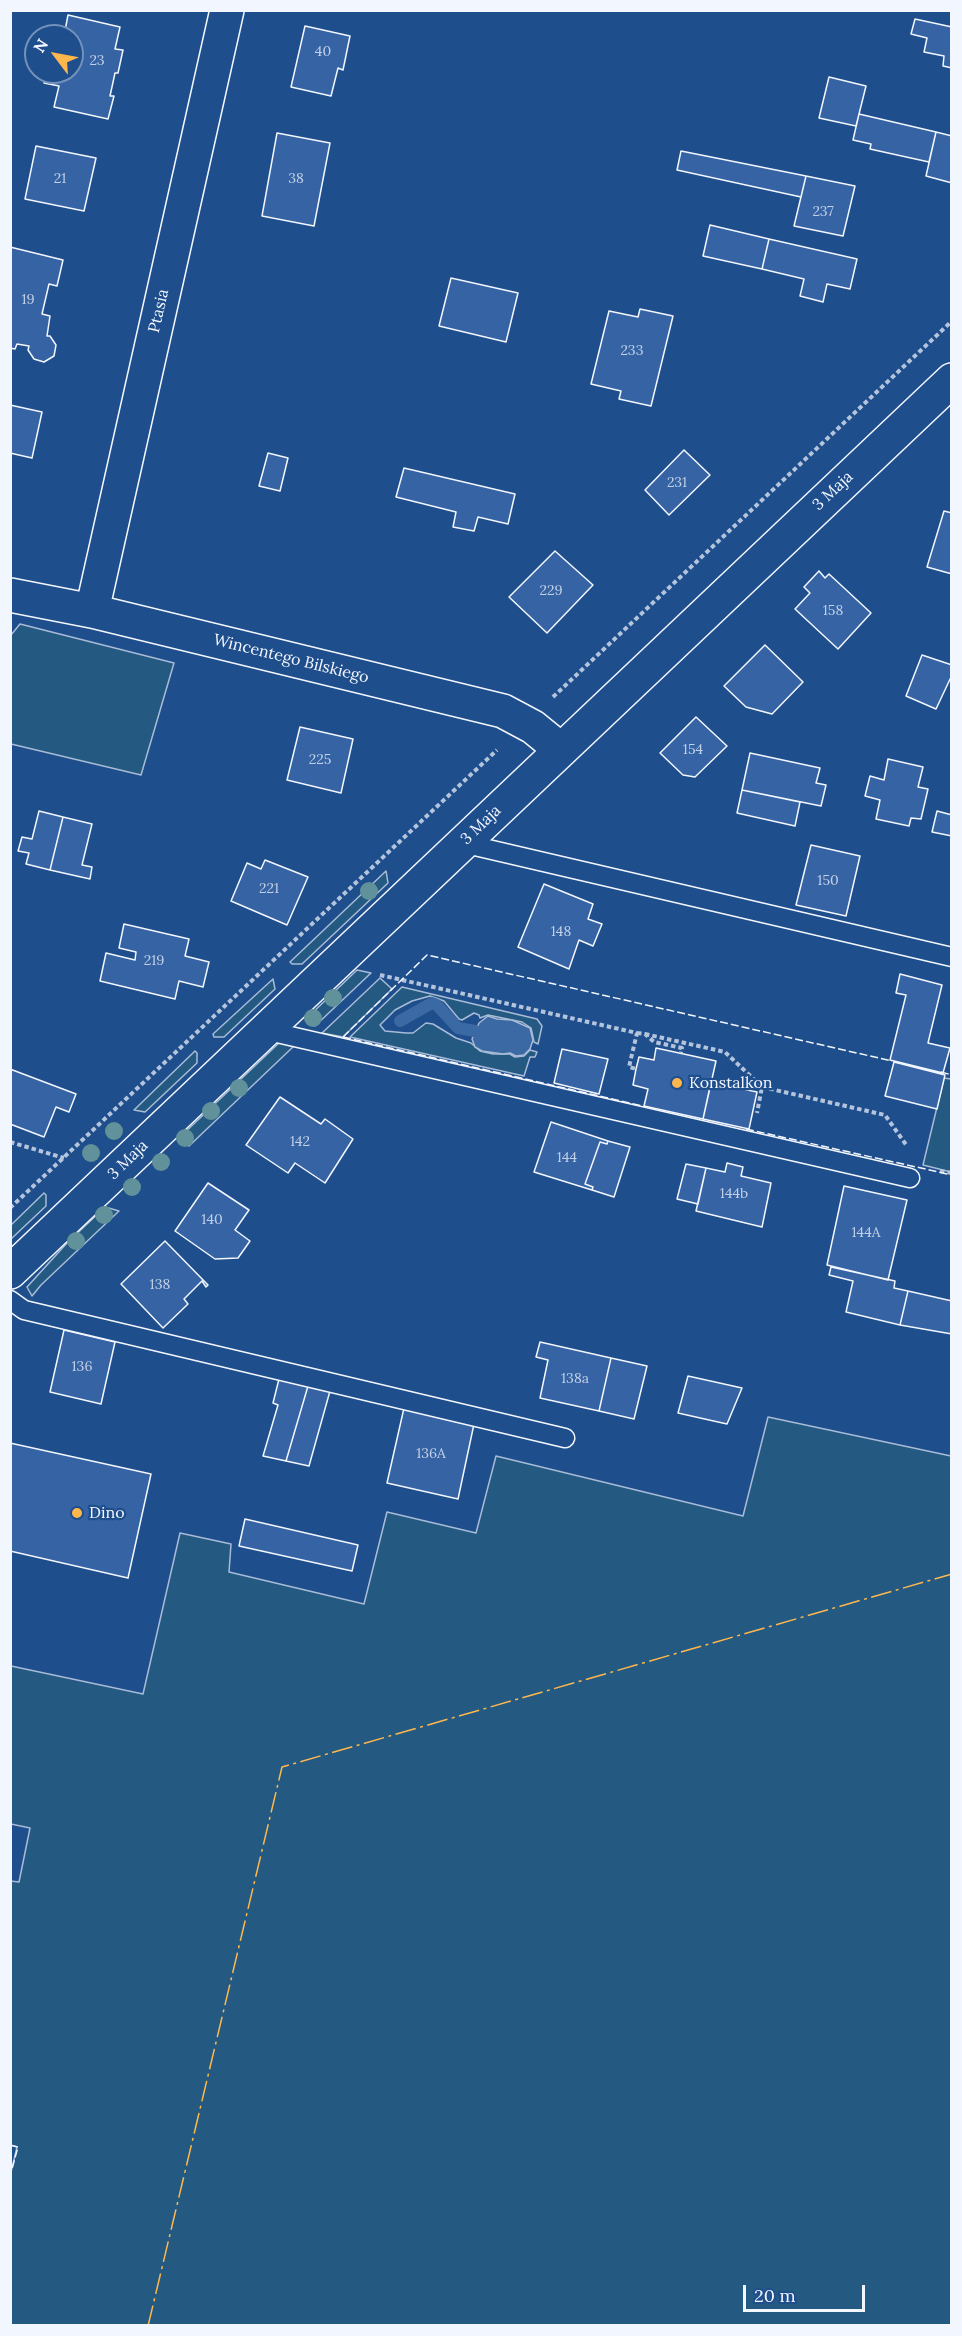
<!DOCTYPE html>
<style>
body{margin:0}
#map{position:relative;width:962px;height:2336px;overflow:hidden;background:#1f4e8c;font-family:Lora,serif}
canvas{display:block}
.frame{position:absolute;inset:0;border:12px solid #f2f6ff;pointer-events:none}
.north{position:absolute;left:24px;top:24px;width:60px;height:60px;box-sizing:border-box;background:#1f4e8c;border:2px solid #7391ba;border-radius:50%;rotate:302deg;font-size:16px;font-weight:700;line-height:24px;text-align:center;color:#f2f6ff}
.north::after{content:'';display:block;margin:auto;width:21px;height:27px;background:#ffb74d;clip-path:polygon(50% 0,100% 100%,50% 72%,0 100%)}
.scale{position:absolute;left:743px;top:2285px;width:122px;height:27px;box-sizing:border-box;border:3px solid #f2f6ff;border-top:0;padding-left:8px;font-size:18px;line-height:21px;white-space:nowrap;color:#f2f6ff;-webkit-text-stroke:4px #1f4e8c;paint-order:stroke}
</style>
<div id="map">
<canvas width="962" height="2336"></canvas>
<div class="frame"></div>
<div class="north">N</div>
<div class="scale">20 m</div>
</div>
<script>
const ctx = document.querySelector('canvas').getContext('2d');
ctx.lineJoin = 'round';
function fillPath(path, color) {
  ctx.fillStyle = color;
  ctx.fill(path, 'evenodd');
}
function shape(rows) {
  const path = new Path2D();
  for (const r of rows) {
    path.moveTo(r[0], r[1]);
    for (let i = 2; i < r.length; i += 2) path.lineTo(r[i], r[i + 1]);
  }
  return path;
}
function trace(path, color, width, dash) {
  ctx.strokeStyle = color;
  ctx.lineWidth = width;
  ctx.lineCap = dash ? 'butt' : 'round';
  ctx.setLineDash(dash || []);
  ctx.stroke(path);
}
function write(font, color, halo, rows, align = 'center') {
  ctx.font = font + ' Lora,serif';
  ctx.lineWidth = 4.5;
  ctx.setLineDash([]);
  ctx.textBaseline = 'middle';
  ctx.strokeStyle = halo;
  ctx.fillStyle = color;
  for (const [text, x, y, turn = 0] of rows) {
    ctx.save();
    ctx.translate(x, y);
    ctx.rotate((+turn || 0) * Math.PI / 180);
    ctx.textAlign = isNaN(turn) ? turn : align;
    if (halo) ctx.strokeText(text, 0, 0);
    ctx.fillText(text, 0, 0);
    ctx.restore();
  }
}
const green = shape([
 [20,624,174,663,141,775,11,744,11,635,20,624],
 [386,871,388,883,302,964,292,964,290,962,386,871],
 [357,970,371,973,315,1026,308,1017,357,970],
 [380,978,392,989,343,1037,322,1033,380,978],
 [273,979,275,989,224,1037,214,1037,213,1034,273,979],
 [402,987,537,1019,542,1026,538,1044,534,1042,531,1028,522,1022,488,1015,480,1018,479,1015,474,1013,462,1020,459,1019,444,1001,430,996,412,1001,395,1010,380,1025,385,1031,406,1033,413,1033,426,1023,433,1024,456,1038,471,1043,480,1051,493,1054,510,1054,515,1057,524,1056,530,1050,537,1052,535,1057,530,1057,524,1076,350,1037,402,987],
 [280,1042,294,1046,189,1146,180,1137,280,1042],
 [195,1051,197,1053,197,1063,145,1112,134,1110,195,1051],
 [944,1078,951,1079,951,1172,923,1165,944,1078],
 [44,1193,46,1195,46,1206,11,1239,11,1225,44,1193],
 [105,1207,119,1211,41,1285,32,1296,27,1287,67,1243,105,1207],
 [768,1417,951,1456,951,2325,11,2325,10,2176,17,2147,10,2145,10,1881,19,1882,30,1828,11,1824,11,1666,143,1694,180,1533,231,1544,229,1572,364,1604,387,1512,476,1533,496,1456,743,1516,768,1417]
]);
const water = shape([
 [488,1016,497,1019,512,1020,530,1028,533,1040,530,1049,524,1055,516,1056,510,1053,503,1054,482,1051,475,1047,472,1039,479,1023,488,1016]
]);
const stream = shape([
 [400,1021,432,1003,437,1005,458,1028,475,1031]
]);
const building = shape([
 [68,15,120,27,115,49,123,50,118,73,115,73,110,96,114,96,108,119,54,107,59,86,44,83,47,72,72,72,72,36,64,36,68,15],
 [915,19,952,27,952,68,943,66,944,56,924,52,927,38,911,34,915,19],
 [305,26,350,36,343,70,338,68,331,96,291,87,305,26],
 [829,77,866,86,856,126,819,118,829,77],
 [859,114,936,132,929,162,870,149,871,144,853,140,859,114],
 [936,132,952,136,952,183,926,176,936,132],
 [277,133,330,143,314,226,262,216,277,133],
 [36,146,96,158,84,211,25,199,36,146],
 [681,151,806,176,801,197,677,170,681,151],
 [806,176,855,186,843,236,794,226,806,176],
 [710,225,769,239,762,269,703,256,710,225],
 [769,239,857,259,850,289,827,284,823,302,800,296,804,279,762,269,769,239],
 [10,247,63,260,57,286,49,284,42,314,50,316,47,336,50,336,56,345,54,356,44,362,34,359,28,350,29,346,17,344,15,349,10,348,10,247],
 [451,278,518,293,506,342,439,326,451,278],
 [640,309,673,316,651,406,619,399,621,391,591,384,609,311,638,317,640,309],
 [10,405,42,412,32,458,10,453,10,405],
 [684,450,710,475,669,515,645,490,684,450],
 [268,453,288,458,280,491,259,486,268,453],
 [404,468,515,494,508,524,478,517,474,531,453,527,456,512,396,497,404,468],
 [944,511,952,513,952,574,927,567,944,511],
 [555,551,593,585,547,633,509,597,555,551],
 [819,571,825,578,829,574,871,613,838,649,795,609,810,593,804,587,819,571],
 [765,645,803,682,772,714,746,707,724,686,765,645],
 [922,655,952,665,952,675,936,709,906,696,922,655],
 [696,717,727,746,695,777,683,775,660,753,696,717],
 [300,727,353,739,341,793,287,780,300,727],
 [750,753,820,768,816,783,826,785,821,806,742,790,750,753],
 [888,759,923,767,918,787,928,789,921,819,911,818,909,826,876,819,880,800,865,796,870,776,884,780,888,759],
 [742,790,800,802,795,826,737,813,742,790],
 [39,811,63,817,50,870,26,864,29,853,18,851,22,837,32,839,39,811],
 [937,811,952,815,952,836,932,832,937,811],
 [63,817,92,824,82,865,92,867,90,879,50,870,63,817],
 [811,845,860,856,846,916,796,905,811,845],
 [265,860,308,877,287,925,231,901,247,863,261,869,265,860],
 [544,884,593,904,588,919,602,924,593,946,579,940,569,969,518,947,544,884],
 [124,924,189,939,185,956,209,962,203,987,179,981,175,999,100,981,106,953,135,960,136,952,119,948,124,924],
 [900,974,942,985,928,1043,950,1048,943,1073,890,1060,906,995,896,993,900,974],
 [656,1048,716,1061,703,1119,644,1106,648,1089,633,1085,636,1069,639,1057,654,1060,656,1048],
 [562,1049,608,1059,599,1094,554,1083,562,1049],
 [894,1062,945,1075,937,1109,885,1096,894,1062],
 [10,1069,76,1094,69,1112,56,1107,44,1137,10,1124,10,1069],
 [711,1082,757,1092,749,1129,703,1119,711,1082],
 [280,1097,321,1124,325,1119,353,1139,325,1183,295,1163,288,1173,246,1145,280,1097],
 [551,1122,608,1141,607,1144,600,1142,585,1184,593,1187,592,1190,534,1172,551,1122],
 [608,1141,630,1147,614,1197,592,1190,593,1187,585,1184,600,1142,607,1144,608,1141],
 [727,1163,743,1167,741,1176,771,1183,762,1227,696,1211,706,1168,725,1172,727,1163],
 [686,1164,706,1168,698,1204,677,1199,686,1164],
 [208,1183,249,1210,235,1230,250,1241,238,1258,215,1259,175,1231,208,1183],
 [844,1186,907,1200,888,1280,827,1265,844,1186],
 [165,1241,208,1285,206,1287,202,1281,184,1299,188,1304,163,1328,121,1284,165,1241],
 [831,1267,895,1281,894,1288,908,1291,900,1325,846,1312,853,1281,829,1275,831,1267],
 [908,1291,952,1301,952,1334,900,1325,908,1291],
 [64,1330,115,1342,101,1404,50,1392,64,1330],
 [540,1342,611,1358,599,1411,540,1398,548,1360,536,1357,540,1342],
 [611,1358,647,1366,634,1419,599,1411,611,1358],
 [688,1376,742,1388,727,1424,678,1413,688,1376],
 [279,1379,308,1386,286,1461,263,1456,278,1405,273,1403,279,1379],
 [308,1386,330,1391,309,1466,286,1461,308,1386],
 [404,1408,474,1424,458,1499,387,1483,404,1408],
 [10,1443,151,1474,128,1578,10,1551,10,1443],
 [245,1519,358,1545,352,1571,239,1546,245,1519]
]);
const path = shape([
 [553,697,952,321],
 [380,975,637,1033,629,1067,636,1069],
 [637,1033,645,1034,654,1042,682,1048,681,1053],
 [645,1034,725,1052,762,1087,757,1113],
 [762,1087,885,1115,907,1146],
 [10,1142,64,1158],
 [940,1171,952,1173],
 [10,1208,497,750]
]);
const service = shape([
 [462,843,952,957],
 [264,1030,910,1178],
 [10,1300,24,1310,565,1438]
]);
const minor = shape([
 [10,595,92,611,503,711,533,727,560,749],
 [92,611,227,10]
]);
const tertiary = shape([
 [10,1272,952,380]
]);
const fence = shape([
 [343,1037,427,955,892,1061],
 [343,1037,647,1107],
 [941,1072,952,1075],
 [746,1129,952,1175],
 [10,2145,18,2147,10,2176]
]);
const power = shape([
 [148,2326,282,1767,952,1574]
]);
const trees = [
 [369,891],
 [333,998],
 [313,1018],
 [239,1088],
 [211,1111],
 [114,1131],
 [185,1138],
 [91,1153],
 [161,1162],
 [132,1187],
 [104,1215],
 [76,1241]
];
const markers = [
 [677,1083,6,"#ffb74d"],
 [77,1513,6,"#ffb74d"]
];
const numberNames = [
 ["40",323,52],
 ["23",97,61],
 ["21",60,179],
 ["38",296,179],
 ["237",823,212],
 ["19",28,300],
 ["233",632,351],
 ["231",677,483],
 ["229",551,591],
 ["158",833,611],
 ["154",693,750],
 ["225",320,760],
 ["150",828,881],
 ["221",269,889],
 ["148",561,932],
 ["219",154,961],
 ["142",300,1142],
 ["144",567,1158],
 ["144b",734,1194],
 ["140",212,1220],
 ["144A",866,1233],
 ["138",160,1285],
 ["136",82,1367],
 ["138a",575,1379],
 ["136A",431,1454]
];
const streetNames = [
 ["Ptasia",159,311,-77],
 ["3 Maja",833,491,-43],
 ["Wincentego Bilskiego",291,659,14],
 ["3 Maja",481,825,-44],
 ["3 Maja",128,1160,-44]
];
const poiNames = [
 ["Konstalkon",689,1083],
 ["Dino",89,1513]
];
fillPath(green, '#245a82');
trace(green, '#a8bbd7', 1.5);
fillPath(water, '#3b69a3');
trace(water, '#a8bbd7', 1.5);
trace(stream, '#3b69a3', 12);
fillPath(building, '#3563a3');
trace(building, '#f2f6ff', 1.5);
trace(service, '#f2f6ff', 21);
trace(minor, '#f2f6ff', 36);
trace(tertiary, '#f2f6ff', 36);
trace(path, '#b3c4dc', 4, [4.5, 3]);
trace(service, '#1f4e8c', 18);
trace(minor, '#1f4e8c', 33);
trace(tertiary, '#1f4e8c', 33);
trace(fence, '#f2f6ff', 1.5, [8, 3]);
trace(power, '#ffb74d', 1.5, [21, 4.5, 3, 4.5]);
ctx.fillStyle = '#61919a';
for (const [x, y] of trees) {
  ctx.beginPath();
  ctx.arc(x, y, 9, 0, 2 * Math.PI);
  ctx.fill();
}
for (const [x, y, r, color] of markers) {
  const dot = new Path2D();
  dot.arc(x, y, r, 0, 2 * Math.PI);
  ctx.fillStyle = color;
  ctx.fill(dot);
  trace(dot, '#1f4e8c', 2);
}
write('14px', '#c3d1e8', null, numberNames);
write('16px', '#f2f6ff', '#1f4e8c', streetNames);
write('16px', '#f2f6ff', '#1f4e8c', poiNames, 'left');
</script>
